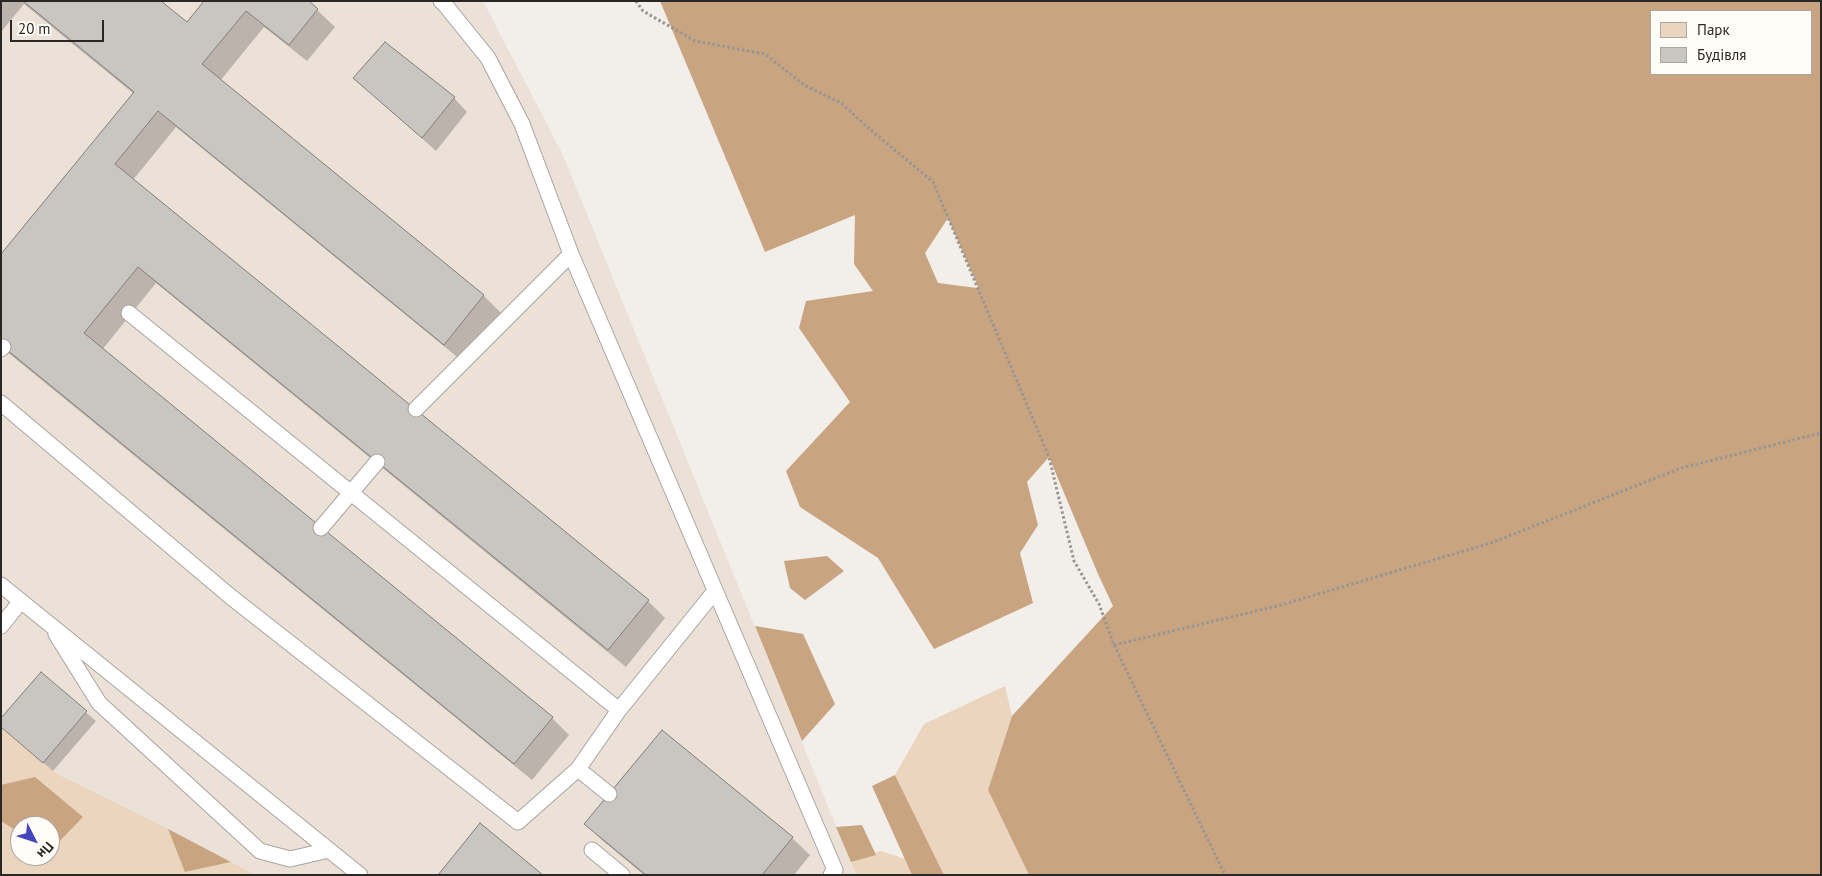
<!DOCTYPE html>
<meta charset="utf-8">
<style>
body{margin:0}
#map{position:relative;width:1822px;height:876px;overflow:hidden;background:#f2eee9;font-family:"PT Sans",sans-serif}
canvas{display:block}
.frame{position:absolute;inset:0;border:2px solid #2a2826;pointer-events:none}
.legend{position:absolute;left:1650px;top:10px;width:162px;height:65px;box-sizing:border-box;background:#fffbf7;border:1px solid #aaa7a3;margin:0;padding:6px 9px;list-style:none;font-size:15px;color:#2a2826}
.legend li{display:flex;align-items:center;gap:10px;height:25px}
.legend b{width:25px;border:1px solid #aaa7a3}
.north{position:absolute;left:10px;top:816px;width:50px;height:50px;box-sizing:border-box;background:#fffbf7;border:1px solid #aaa7a3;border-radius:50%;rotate:131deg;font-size:14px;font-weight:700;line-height:20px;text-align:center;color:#2a2826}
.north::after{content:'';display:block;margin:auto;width:18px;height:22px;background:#4546bc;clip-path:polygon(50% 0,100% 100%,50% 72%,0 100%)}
.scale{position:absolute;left:10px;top:20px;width:94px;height:22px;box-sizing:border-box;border:2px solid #2a2826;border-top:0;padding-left:6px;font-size:15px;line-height:18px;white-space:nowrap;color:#2a2826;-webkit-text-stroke:4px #fffbf7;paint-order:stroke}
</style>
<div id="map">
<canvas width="1822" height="876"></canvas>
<div class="frame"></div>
<ul class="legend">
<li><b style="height:14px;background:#ecd5bf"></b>Парк</li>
<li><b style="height:14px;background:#c9c5c0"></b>Будівля</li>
</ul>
<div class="north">Пн</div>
<div class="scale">20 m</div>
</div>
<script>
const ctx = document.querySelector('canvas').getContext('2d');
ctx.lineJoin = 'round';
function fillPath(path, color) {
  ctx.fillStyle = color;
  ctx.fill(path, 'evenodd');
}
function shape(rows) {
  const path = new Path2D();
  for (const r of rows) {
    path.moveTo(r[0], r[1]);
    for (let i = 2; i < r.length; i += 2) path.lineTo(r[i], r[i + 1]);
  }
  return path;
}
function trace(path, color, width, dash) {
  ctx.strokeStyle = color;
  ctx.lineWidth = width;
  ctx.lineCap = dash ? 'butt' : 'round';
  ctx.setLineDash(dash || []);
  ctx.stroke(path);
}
const built = shape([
 [1,1,483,1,562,153,856,875,257,875,61,775,43,763,1,727]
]);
const green = shape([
 [1005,686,1012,716,988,790,1029,875,944,875,895,775,924,724],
 [1,727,43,763,60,775,168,829,186,872,231,862,257,875,1,875],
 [20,826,50,826,50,856,20,856],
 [881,851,905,859,912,875,856,875,851,862]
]);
const forest = shape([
 [660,1,1821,1,1821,875,1029,875,988,790,1012,716,1113,606,1098,574,1049,457,1027,482,1038,525,1020,553,1033,603,934,649,878,558,800,507,786,471,850,402,799,328,806,301,873,291,854,264,855,215,765,252],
 [1811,11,1811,74,1651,74,1651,11],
 [948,218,978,287,977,288,938,283,925,253],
 [827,556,844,571,805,600,790,588,784,561],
 [755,626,803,634,835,704,802,741],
 [895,775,944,875,912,875,872,786],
 [35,777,83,817,50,851,50,826,20,826,20,833,1,821,1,785],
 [862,825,876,855,851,862,836,827],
 [168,829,231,862,185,872]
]);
const shadow = shape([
 [1,1,159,1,187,24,206,1,317,10,335,27,307,61,264,27,220,81,484,296,501,313,462,361,176,127,133,180,648,601,665,618,626,667,156,283,102,350,552,718,569,735,532,780,1,347,134,94,24,4,1,32],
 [355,78,454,98,467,112,436,151],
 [41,674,96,721,53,771,8,732],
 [662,731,792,838,810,855,794,875,644,875,603,841,586,824]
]);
const building = shape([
 [23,1,161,1,187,22,204,1,309,1,318,9,289,45,246,11,202,64,484,295,444,345,158,111,115,164,649,600,608,650,138,267,84,333,553,717,514,764,1,345,1,254,134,92,23,1],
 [385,42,455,97,422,138,353,78,385,42],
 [41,672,87,711,43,763,1,727,1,718,41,672],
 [662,730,793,837,762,875,646,875,584,824,662,730],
 [480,823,543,875,438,875,480,823]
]);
const path = shape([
 [636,1,643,11,695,41,765,54,804,85,841,103,872,131,933,182,1049,457,1074,561,1099,604,1114,645,1225,875],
 [1114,645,1281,605,1491,543,1681,468,1821,433]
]);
const service = shape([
 [441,1,446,6,488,58,522,124,571,254,835,870,831,875],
 [129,313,619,710],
 [1,349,3,347],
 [1,403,231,597,518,822,578,769,619,710,715,591],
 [416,409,571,254],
 [321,528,377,462],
 [1,585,360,875],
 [1,626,21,601],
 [56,634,99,703,260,851,290,859,329,850],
 [578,769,609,794],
 [592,850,622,875]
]);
fillPath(built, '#ebe1d7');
fillPath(green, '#ecd5bf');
fillPath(forest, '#c8a481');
fillPath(shadow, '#0003');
fillPath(building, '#c9c5c0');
trace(building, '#827e7a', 1);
trace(service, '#a9a4a0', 17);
trace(path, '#999692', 3, [2.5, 2.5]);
trace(service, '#fff', 15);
</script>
